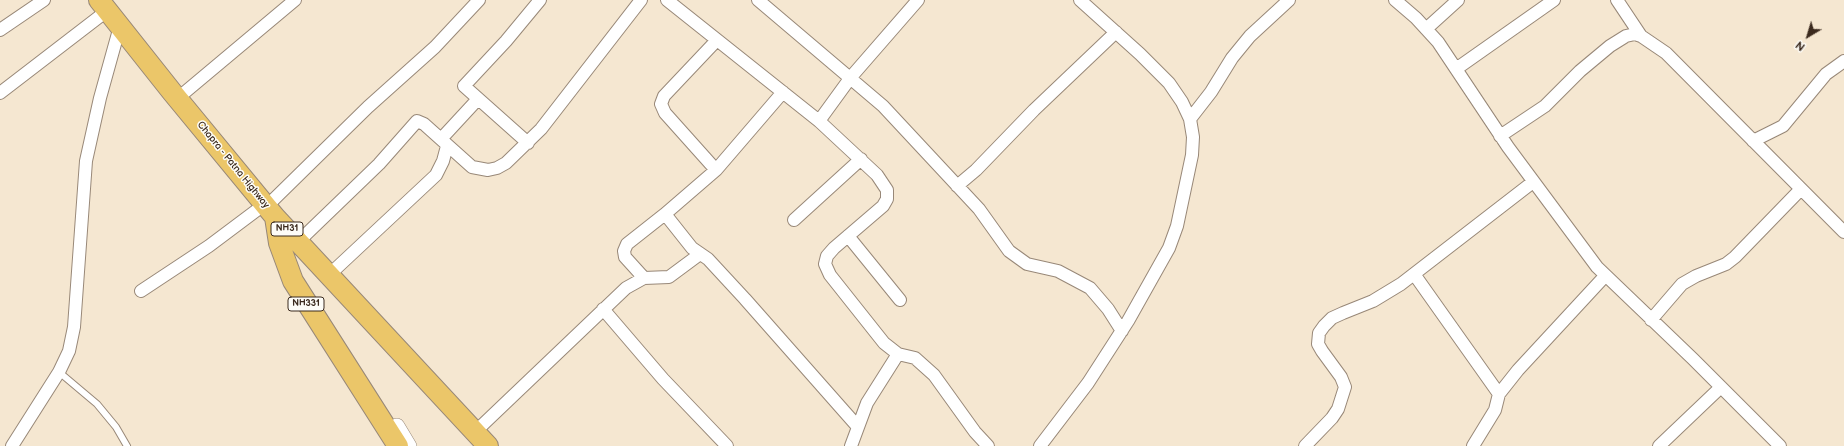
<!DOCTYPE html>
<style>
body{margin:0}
#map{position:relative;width:1844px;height:446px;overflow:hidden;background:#f5e7d1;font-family:"Balsamiq Sans",sans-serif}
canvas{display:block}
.north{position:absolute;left:1788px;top:16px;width:40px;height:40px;-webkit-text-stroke:3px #fdfcf7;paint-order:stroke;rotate:218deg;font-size:11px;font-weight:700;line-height:16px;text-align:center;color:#3b2a1e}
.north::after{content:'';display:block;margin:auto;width:14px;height:18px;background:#3b2a1e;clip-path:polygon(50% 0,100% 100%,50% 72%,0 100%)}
</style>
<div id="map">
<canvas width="1844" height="446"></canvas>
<div class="north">N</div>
</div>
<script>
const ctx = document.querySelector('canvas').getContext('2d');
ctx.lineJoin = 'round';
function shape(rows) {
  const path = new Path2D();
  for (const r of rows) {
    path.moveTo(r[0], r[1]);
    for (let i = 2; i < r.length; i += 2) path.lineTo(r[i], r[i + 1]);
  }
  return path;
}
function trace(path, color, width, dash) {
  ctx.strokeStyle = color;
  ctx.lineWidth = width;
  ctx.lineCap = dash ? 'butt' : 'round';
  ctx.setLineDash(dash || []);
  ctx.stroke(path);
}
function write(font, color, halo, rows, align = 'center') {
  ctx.font = font + ' "Balsamiq Sans",sans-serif';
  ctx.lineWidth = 3;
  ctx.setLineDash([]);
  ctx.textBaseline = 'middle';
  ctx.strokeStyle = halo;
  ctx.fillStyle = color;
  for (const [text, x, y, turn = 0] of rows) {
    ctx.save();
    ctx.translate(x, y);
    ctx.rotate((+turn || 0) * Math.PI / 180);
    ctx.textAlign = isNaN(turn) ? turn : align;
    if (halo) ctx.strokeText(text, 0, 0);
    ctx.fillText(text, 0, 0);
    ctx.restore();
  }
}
const service = shape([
 [59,372,97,404,116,427,127,446]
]);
const minor = shape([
 [667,0,819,121,877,175,887,190,887,199,883,206,834,248,827,256,825,264,830,275,884,343,898,354,915,358,934,375,975,432,988,446],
 [758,0,883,106,979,209,1009,251,1027,264,1058,271,1090,288,1108,309,1122,331],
 [1395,0,1416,18,1438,42,1508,147,1597,267,1693,359,1780,446],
 [1617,0,1641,36],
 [1426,29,1458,0],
 [0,30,44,0],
 [1456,69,1554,0],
 [0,93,108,10],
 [178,98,295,0],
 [1190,119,1211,92,1232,58,1250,36,1289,0],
 [819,121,851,77,918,0],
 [1500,136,1545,106,1580,71,1610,46,1626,36,1635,34,1641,36,1666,53,1844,232],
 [441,139,478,99],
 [1753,141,1783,126,1826,74,1844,61],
 [528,143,464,86,506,41,540,0],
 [716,170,665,113,661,104,664,96,717,40],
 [957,186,976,170,1034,110,1116,32],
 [267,206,368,107,435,47,479,0],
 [665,214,692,248,708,259,745,299,858,427],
 [794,220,861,159],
 [848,236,900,300],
 [298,242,379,164,417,121,424,124,472,167,488,170,497,168,506,163,541,129,641,0],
 [1414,274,1499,394,1495,410,1473,446],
 [329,275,436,175,443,161,447,146],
 [644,278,625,257,624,251,627,244,665,214,716,170,783,92],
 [141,291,209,246,265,204],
 [603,309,663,379,727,446],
 [1651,320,1682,284,1696,276,1726,264,1735,257,1801,189],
 [1499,394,1518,370,1605,276],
 [475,432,626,288,644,278,669,277,700,254],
 [12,446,59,372,69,351,74,327,86,161,100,98,120,26],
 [851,446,867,403,898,354],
 [1040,446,1088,383,1128,321,1169,248,1177,226,1192,155,1193,137,1190,119,1182,102,1169,83,1140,54,1080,0],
 [1305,446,1332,418,1338,409,1345,387,1341,377,1322,351,1318,344,1319,333,1324,326,1332,318,1343,313,1373,301,1401,284,1533,182],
 [1659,446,1721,387]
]);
const tertiary = shape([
 [397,426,409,446]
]);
const trunk = shape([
 [99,0,172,92,275,217,488,446],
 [275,217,279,243,293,281,398,446]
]);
const shields = [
 [287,229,32],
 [306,304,36]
];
const shieldNames = [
 ["NH31",287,229],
 ["NH331",306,304]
];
const streetNames = [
 ["Chapra - Patna Highway",233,165,51]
];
trace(service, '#988878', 8);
trace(minor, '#988878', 14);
trace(tertiary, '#988878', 16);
trace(trunk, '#988878', 22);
trace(service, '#fff', 6);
trace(minor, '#fff', 12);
trace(tertiary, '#fff', 15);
trace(trunk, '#ebc669', 20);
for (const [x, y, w] of shields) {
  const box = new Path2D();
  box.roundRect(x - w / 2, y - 7, w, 14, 3);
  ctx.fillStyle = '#fdfcf7';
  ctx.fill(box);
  trace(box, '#3b2a1e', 1);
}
write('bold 9px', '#3b2a1e', null, shieldNames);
write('10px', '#3b2a1e', '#fdfcf7', streetNames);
</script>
